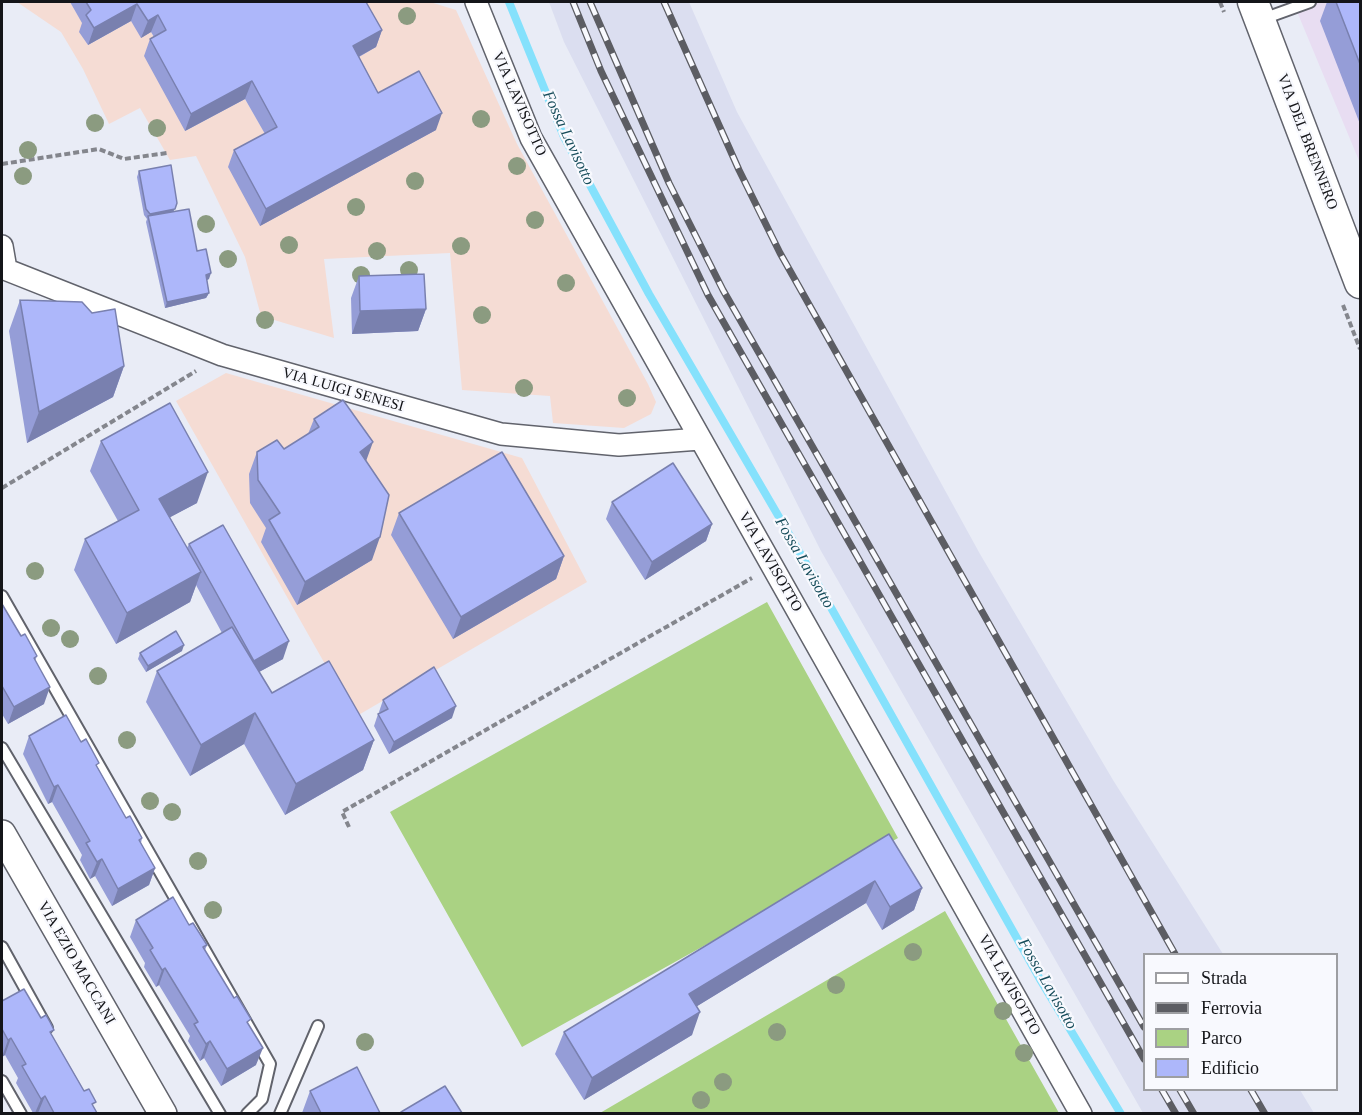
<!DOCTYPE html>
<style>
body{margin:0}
#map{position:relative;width:1362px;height:1115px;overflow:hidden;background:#e9ecf6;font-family:"Times New Roman",serif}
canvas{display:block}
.frame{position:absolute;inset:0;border:3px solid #141519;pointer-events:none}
.legend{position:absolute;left:1143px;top:953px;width:195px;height:138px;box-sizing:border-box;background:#f8f9fe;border:2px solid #9d9ea2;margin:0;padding:8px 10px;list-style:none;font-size:18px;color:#141519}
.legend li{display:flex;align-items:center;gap:12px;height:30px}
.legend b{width:30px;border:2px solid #9d9ea2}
</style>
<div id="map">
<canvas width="1362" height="1115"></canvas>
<div class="frame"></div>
<ul class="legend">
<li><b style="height:8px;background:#fff"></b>Strada</li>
<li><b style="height:8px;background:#5c5d63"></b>Ferrovia</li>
<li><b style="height:16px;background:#aad283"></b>Parco</li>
<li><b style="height:16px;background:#adb7fa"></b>Edificio</li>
</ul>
</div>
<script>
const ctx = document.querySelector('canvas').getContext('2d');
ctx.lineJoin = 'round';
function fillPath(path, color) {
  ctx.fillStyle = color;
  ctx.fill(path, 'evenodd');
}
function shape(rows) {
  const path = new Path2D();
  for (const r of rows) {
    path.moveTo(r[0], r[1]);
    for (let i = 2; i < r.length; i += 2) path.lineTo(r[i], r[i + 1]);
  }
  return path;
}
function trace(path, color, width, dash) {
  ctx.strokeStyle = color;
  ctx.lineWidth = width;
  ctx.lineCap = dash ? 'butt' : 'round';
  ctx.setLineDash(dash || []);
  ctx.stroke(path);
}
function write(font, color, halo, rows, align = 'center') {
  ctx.font = font + ' "Times New Roman",serif';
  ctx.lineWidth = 4.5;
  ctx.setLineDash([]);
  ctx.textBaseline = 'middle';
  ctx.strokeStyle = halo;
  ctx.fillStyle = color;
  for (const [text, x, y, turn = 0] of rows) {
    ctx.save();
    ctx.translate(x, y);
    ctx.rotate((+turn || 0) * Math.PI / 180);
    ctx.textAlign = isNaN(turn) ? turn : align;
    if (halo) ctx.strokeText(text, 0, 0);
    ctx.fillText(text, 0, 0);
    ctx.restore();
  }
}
const commercial = shape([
 [1293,2,1360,2,1360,163]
]);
const built = shape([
 [549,2,689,2,737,112,980,554,1113,780,1223,954,1144,954,1144,1090,1300,1090,1314,1113,1143,1113,821,551,564,42]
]);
const education = shape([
 [17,2,70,2,85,27,88,45,131,21,151,32,160,47,185,131,245,99,271,144,372,110,347,63,351,2,430,2,456,10,517,144,648,384,656,402,651,414,624,428,553,423,550,396,462,390,450,253,324,259,334,338,261,316,245,257,196,156,170,160,140,108,109,124,83,69,61,32],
 [226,373,522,458,587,582,355,717,176,401]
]);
const green = shape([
 [767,602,898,838,522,1047,390,812],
 [945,911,1059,1113,600,1113]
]);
const stream = shape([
 [509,2,564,137,649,294,807,565,1041,981,1121,1114]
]);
const path = shape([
 [1220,2,1224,12],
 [2,164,99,149,124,159,167,153],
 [1343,305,1360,349],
 [2,488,196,371],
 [349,827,342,812,752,578]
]);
const service = shape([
 [1260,20,1310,2],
 [2,596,270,1064,262,1099,247,1114],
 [2,748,220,1114],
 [2,947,47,1028],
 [2,1081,21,1114],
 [280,1114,318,1026]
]);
const minor = shape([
 [476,2,531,138,1081,1114],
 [2,246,6,269],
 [2,268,222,355,501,434,619,445,700,439]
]);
const tertiary = shape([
 [2,834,163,1114]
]);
const secondary = shape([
 [1253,2,1360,283]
]);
const rail = shape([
 [573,2,601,71,708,295,1144,1059],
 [590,2,669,183,723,290,1144,1027],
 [664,2,739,170,780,253,1175,954],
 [1162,1090,1176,1114],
 [1180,1090,1194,1114],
 [1251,1090,1265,1114]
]);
const trees = [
 [407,16],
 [481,119],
 [95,123],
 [157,128],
 [28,150],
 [517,166],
 [23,176],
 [415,181],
 [356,207],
 [535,220],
 [206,224],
 [289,245],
 [461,246],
 [377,251],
 [228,259],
 [409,270],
 [361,275],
 [566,283],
 [482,315],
 [265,320],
 [524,388],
 [627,398],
 [35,571],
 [51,628],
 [70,639],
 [98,676],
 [127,740],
 [150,801],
 [172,812],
 [198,861],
 [213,910],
 [913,952],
 [836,985],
 [1003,1011],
 [777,1032],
 [365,1042],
 [1024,1053],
 [723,1082],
 [701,1100]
];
const wall = shape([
 [70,2,366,2,382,30,376,47,359,57,378,93,436,130,260,226,228,167,234,150,265,134,245,99,185,131,144,56,150,39,154,37,151,32,141,38,131,21,88,45,79,32,82,23],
 [1327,2,1360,2,1360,124,1320,21],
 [139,171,174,212,197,251,209,279,207,280,209,293,206,298,165,308,146,222,147,219,144,215,137,177],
 [359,276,426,309,418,331,352,334,351,298],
 [20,300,124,366,113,397,27,443,9,331],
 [314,419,366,461,372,560,297,605,261,542,266,528,250,503,249,474,257,452,284,449,308,434],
 [101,441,197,503,170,517,187,548,189,544,283,659,259,672,272,693,374,740,363,770,285,815,244,744,190,776,146,702,157,671,222,633,196,585,190,602,116,644,74,570,85,539,118,521,90,471],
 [612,502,712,524,706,541,645,580,606,519],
 [399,513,564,556,556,579,453,639,391,535],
 [2,604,21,636,37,656,35,661,44,704,8,724,2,714],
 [182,651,146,672,138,659,140,653],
 [383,700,452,718,389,754,374,726,378,714,380,713,379,712],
 [29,736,81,742,98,768,126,818,142,838,141,843,155,868,149,885,112,906,95,876,90,879,80,860,82,855,52,802,48,804,23,754],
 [889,834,922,888,914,910,882,930,866,903,697,1006,692,1035,584,1100,555,1054,564,1032],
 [136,920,189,925,207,945,205,950,249,1025,256,1065,221,1086,204,1058,200,1061,188,1041,190,1036,159,985,156,987,144,967,145,963,130,937],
 [2,1001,41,1018,52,1035,97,1113,33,1113,16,1083,18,1078,5,1055,2,1057],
 [310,1091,380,1113,302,1113]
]);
const shadedWall = shape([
 [137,4,131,21,88,45,94,28],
 [158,15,151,32,141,38,148,21],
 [382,30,376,47,347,63,353,46],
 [252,81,245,99,185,131,191,114],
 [442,113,436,130,260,226,266,209],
 [177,203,172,215,149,218,150,214],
 [211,273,209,279,204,281,206,275],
 [209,293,206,298,165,308,167,302],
 [426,309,418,331,352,334,360,311],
 [124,366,113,397,27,443,39,412],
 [373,442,365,464,360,452],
 [208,472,197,503,148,529,159,499],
 [712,524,706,541,645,580,652,562],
 [380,537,372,560,297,605,305,582],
 [564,556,556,579,453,639,461,617],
 [201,572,190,602,116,644,127,613],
 [289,641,283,659,248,678,254,661],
 [184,645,182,651,146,672,148,666],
 [50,687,44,704,8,724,14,707],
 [456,706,452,718,389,754,394,742],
 [255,713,244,744,190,776,201,745],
 [374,740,363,770,285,815,296,784],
 [58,785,52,802,48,804,54,787],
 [102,859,95,876,90,879,97,862],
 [155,868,149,885,112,906,118,889],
 [875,881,866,903,681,1016,689,994],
 [922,888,914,910,882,930,890,907],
 [165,968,159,985,156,987,162,970],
 [700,1012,692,1035,584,1100,592,1078],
 [11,1038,5,1055,2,1057,8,1040],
 [210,1041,204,1058,200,1061,206,1044],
 [263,1048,256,1065,221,1086,227,1069],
 [45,1096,38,1113,35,1113,41,1099]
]);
const building = shape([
 [86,2,366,2,382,30,353,46,378,93,419,71,442,113,266,209,234,150,277,127,252,81,191,114,150,39,166,30,158,15,148,21,137,4,94,28,86,15,91,10,86,2],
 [1336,2,1360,2,1360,64,1336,2],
 [171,165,177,203,175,209,150,214,146,209,139,171,171,165],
 [189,209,197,251,206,249,211,273,206,275,209,293,167,302,148,216,189,209],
 [424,274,426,309,360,311,359,276,424,274],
 [20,300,82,302,92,313,115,309,124,366,39,412,20,300],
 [343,400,373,442,360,452,389,495,380,537,305,582,269,520,280,513,258,480,257,452,277,440,284,449,319,427,314,419,343,400],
 [170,403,208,472,159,499,201,572,127,613,85,539,139,510,101,441,170,403],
 [502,452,564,556,461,617,399,513,502,452],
 [673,463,712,524,652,562,612,502,673,463],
 [223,525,289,641,254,661,189,544,223,525],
 [2,604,21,636,25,634,37,656,34,658,50,687,14,707,2,686,2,604],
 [232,627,272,693,329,661,374,740,296,784,255,713,201,745,157,671,232,627],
 [176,631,184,645,148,666,140,653,176,631],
 [434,667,456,706,394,742,378,714,388,709,383,700,434,667],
 [66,715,81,742,86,739,99,763,96,765,126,818,130,816,142,838,139,840,155,868,118,889,102,859,97,862,86,843,90,841,58,785,54,787,29,736,66,715],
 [889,834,922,888,890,907,875,881,689,994,700,1012,592,1078,564,1032,889,834],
 [173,897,189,925,193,923,207,945,203,947,234,998,237,996,251,1019,247,1022,263,1048,227,1069,210,1041,206,1044,194,1024,198,1022,165,968,162,970,150,950,153,948,136,920,173,897],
 [24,989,41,1018,46,1015,50,1022,54,1030,50,1032,84,1091,89,1089,96,1102,92,1104,97,1113,54,1113,45,1096,41,1099,22,1066,26,1064,11,1038,8,1040,2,1029,2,1001,24,989],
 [357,1067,380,1113,320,1113,321,1113,310,1091,357,1067],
 [445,1086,462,1113,401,1113,401,1112,445,1086]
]);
const streetNames = [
 ["VIA LAVISOTTO",519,104,66],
 ["VIA DEL BRENNERO",1307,142,69],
 ["VIA LUIGI SENESI",343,390,16],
 ["VIA LAVISOTTO",770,562,60],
 ["VIA EZIO MACCANI",76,963,60],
 ["VIA LAVISOTTO",1009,985,61]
];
const waterNames = [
 ["Fossa Lavisotto",568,138,65],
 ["Fossa Lavisotto",804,563,60],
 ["Fossa Lavisotto",1047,984,60]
];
fillPath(commercial, '#e8ddf2');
fillPath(built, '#dbdef0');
fillPath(education, '#f5dcd4');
fillPath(green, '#aad283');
trace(stream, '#85e1fc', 8);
trace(service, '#61636c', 14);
trace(minor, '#61636c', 24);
trace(tertiary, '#61636c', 30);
trace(secondary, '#61636c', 33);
trace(path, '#84868d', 4, [6, 3]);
trace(service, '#fff', 10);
trace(minor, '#fff', 21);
trace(tertiary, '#fff', 27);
trace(secondary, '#fff', 30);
trace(rail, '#5c5d63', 7);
trace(rail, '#f8f9fe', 4.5, [14]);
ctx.fillStyle = '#8b9b80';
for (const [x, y] of trees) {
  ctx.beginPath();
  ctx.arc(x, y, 9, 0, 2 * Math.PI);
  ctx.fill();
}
fillPath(wall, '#959dd7');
fillPath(shadedWall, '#7980af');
fillPath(building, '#adb7fa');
trace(building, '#7980af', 1.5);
write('15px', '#141519', '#f8f9fe', streetNames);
write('italic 16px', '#164c5a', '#f8f9fe', waterNames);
</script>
